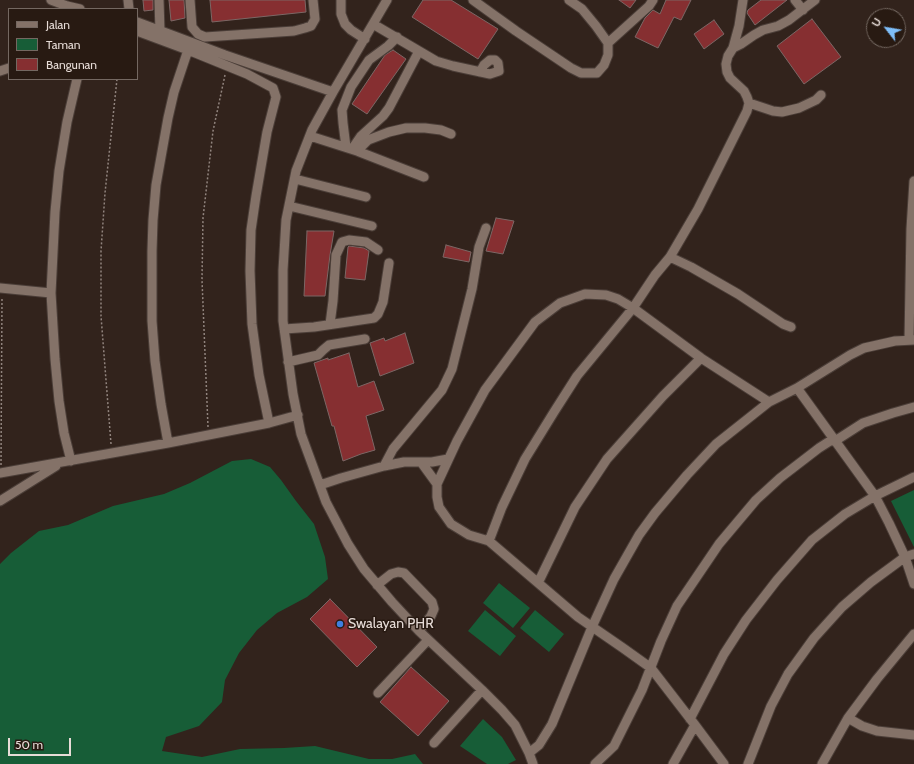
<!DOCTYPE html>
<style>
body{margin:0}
#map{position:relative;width:914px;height:764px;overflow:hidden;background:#32231c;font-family:Cabin,sans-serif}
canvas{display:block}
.legend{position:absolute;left:8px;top:8px;width:130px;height:72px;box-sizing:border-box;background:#281a12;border:1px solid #746861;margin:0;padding:5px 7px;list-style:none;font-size:12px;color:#e7dcd7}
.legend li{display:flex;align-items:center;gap:8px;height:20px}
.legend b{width:20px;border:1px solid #746861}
.north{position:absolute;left:866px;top:8px;width:40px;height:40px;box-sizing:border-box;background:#281a12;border:1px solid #746861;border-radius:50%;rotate:301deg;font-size:11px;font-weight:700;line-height:16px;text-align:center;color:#e7dcd7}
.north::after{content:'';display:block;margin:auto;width:14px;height:18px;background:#7ebef9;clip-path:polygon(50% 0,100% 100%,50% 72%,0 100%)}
.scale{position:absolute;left:8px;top:738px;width:63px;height:18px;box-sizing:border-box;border:2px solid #e7dcd7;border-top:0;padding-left:5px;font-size:12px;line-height:14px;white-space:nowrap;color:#e7dcd7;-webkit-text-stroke:3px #281a12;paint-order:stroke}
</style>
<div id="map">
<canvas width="914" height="764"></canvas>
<ul class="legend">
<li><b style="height:5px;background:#847268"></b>Jalan</li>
<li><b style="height:11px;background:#175d37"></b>Taman</li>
<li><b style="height:11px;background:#862f31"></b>Bangunan</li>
</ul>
<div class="north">U</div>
<div class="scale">50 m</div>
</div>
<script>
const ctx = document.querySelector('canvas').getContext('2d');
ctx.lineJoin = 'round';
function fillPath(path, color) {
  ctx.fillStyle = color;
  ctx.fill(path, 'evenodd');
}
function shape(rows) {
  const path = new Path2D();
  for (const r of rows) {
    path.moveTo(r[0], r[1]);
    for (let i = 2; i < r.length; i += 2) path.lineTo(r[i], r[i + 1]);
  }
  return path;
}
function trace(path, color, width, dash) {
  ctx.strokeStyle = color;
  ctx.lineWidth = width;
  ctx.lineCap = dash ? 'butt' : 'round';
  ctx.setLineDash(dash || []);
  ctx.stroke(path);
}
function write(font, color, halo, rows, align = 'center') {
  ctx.font = font + ' Cabin,sans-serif';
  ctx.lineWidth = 3;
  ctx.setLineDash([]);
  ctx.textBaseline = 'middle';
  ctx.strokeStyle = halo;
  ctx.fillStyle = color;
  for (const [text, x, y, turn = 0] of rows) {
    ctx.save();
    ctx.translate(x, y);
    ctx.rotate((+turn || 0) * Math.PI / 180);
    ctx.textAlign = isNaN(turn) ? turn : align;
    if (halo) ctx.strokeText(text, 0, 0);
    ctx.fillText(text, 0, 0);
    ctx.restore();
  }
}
const green = shape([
 [251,459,270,467,281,480,296,501,314,524,325,557,328,579,307,597,277,613,257,630,239,653,225,680,222,702,199,726,166,737,162,751,202,757,240,749,284,748,315,746,369,759,392,759,415,754,423,764,0,764,0,564,11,553,39,531,68,525,113,506,164,494,190,483,232,461],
 [914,490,914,547,891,501],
 [499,583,530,608,513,628,483,603],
 [485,610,516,636,500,656,468,631],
 [535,610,564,634,549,652,520,628],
 [483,719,502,737,516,760,508,764,487,764,460,746]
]);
const building = shape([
 [143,0,153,0,153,10,144,11,143,0],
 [169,0,184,0,185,18,171,21,169,0],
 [210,0,305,0,306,12,212,22,210,0],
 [423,0,451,0,498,29,478,59,412,17,423,0],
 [619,0,636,0,630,8,619,0],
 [666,0,691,0,681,20,674,17,658,48,635,37,645,18,653,10,660,14,666,0],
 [761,0,787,0,755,25,747,13,748,10,761,0],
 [812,19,841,57,804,84,777,46,812,19],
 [714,20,724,34,704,49,694,34,714,20],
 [393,50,406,59,367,114,352,104,385,55,393,50],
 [496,218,514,221,503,254,486,251,496,218],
 [307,231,334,231,330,255,325,296,304,296,307,231],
 [446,245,471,252,469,262,443,257,446,245],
 [349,246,364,248,369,251,365,280,345,278,348,247,349,246],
 [405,333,414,363,380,376,370,343,384,338,385,341,405,333],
 [349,353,358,387,374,381,384,410,366,416,375,450,361,454,343,461,334,426,332,426,314,363,328,358,328,360,349,353],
 [330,599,377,647,357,667,310,619,330,599],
 [411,667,449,701,418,736,380,702,411,667]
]);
const path = shape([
 [208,427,202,280,203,218,213,131,225,75],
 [111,444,101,316,101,251,105,193,117,79],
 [1,465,2,297]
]);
const minor = shape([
 [51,0,67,6,80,9],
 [128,0,129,9],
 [159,0,160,31],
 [190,0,192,27,198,34,205,37,294,31,305,28,311,26,315,19,313,0],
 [341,0,341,14,345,24,351,30,365,39],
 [387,0,333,92,312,130,296,171,286,220,283,270,283,321,293,394,301,434,326,502,348,544,364,569,392,602,419,631,482,690,502,710,515,725,529,753,533,764],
 [473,0,516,31,571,68,581,73,597,73,604,65,608,55,608,43,596,26,582,9,569,0],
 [795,0,803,10],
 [137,22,225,55,333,92],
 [373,24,436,61,453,66,490,74,499,71,498,63,495,60,490,60,484,65,480,72],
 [137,31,188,50,247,74,273,88,276,97,267,132,256,196,251,230,250,271,252,324,259,375,269,423],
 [608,43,649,6,653,0],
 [733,48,741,44,754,35,763,30,778,26,789,20,815,0],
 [0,71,9,68],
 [749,103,773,111,782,112,799,108,816,100,821,95],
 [310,136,357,151,424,177],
 [346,147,343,123,342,110,351,87,369,60,388,46,397,37],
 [352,149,361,136,383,116,389,108,419,51],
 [357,151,368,140,389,132,406,128,425,128,441,130,451,134],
 [295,179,366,197],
 [289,206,372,226],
 [670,257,691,267,738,294,783,324,791,327],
 [0,288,51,293],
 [330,324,333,301,336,255,342,242,349,240,366,242,378,250],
 [284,329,314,327,374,318,378,314,383,302,389,263],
 [909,340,911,229,914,181],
 [288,362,318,355,323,350,329,345,365,339],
 [797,388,875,496,889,523,905,557,914,584],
 [168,443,161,404,155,361,152,321,152,251,153,220,156,185,168,118,174,92,188,50],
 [71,461,64,433,59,401,55,359,51,293,55,212,59,171,67,122,77,79],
 [421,462,437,484],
 [384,466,393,449,442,390,452,369,472,289,479,247,486,228],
 [0,473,168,443,269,423,298,415],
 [320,485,341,478,384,466,404,462,432,462,448,459],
 [0,501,56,466],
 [489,541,502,507,525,459,554,412,577,376,633,308,655,275,670,257,698,209,747,111,749,103,747,97,744,91,730,78,727,72,726,64,728,56,733,48,739,26,743,0],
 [538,583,575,507,607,459,663,396,701,358],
 [377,585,391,574,398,572,404,573,432,602,434,609,431,616,419,631],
 [378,693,428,640],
 [848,718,862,726,877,731,914,735],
 [690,719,724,654,746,620,777,580,812,540,845,514,875,496,914,477],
 [434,743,482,690],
 [529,753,539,745,552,724,592,627,614,579,639,535,655,513,687,475,716,444,769,402,797,388,850,355,864,348,895,341,914,340],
 [595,764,614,746,642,690,661,641,677,606,719,544,756,500,780,478,819,448,830,441,835,441,863,423,893,413,914,407],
 [673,764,695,725],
 [724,764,695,725,651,668,623,648,578,617,489,541,469,535,451,524,439,507,437,497,437,484,457,441,485,390,535,322,560,303,585,294,606,295,618,299,633,308,701,358,769,402],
 [748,764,771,706,788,674,814,638,842,607,871,582,905,557,914,554],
 [822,764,848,718,877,679,914,634]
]);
const markers = [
 [340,624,4,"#3f7fe0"]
];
const poiNames = [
 ["Swalayan PHR",348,624]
];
fillPath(green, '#175d37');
fillPath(building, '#862f31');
trace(building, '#7c6765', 1);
trace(minor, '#4b3e38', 11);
trace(path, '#91847e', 1.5, [2, 2]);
trace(minor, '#847268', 9);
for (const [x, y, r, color] of markers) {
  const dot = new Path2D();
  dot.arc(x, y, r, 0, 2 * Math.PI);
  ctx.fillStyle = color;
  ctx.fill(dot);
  trace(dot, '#281a12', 1.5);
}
write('14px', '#e7dcd7', '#281a12', poiNames, 'left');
</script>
